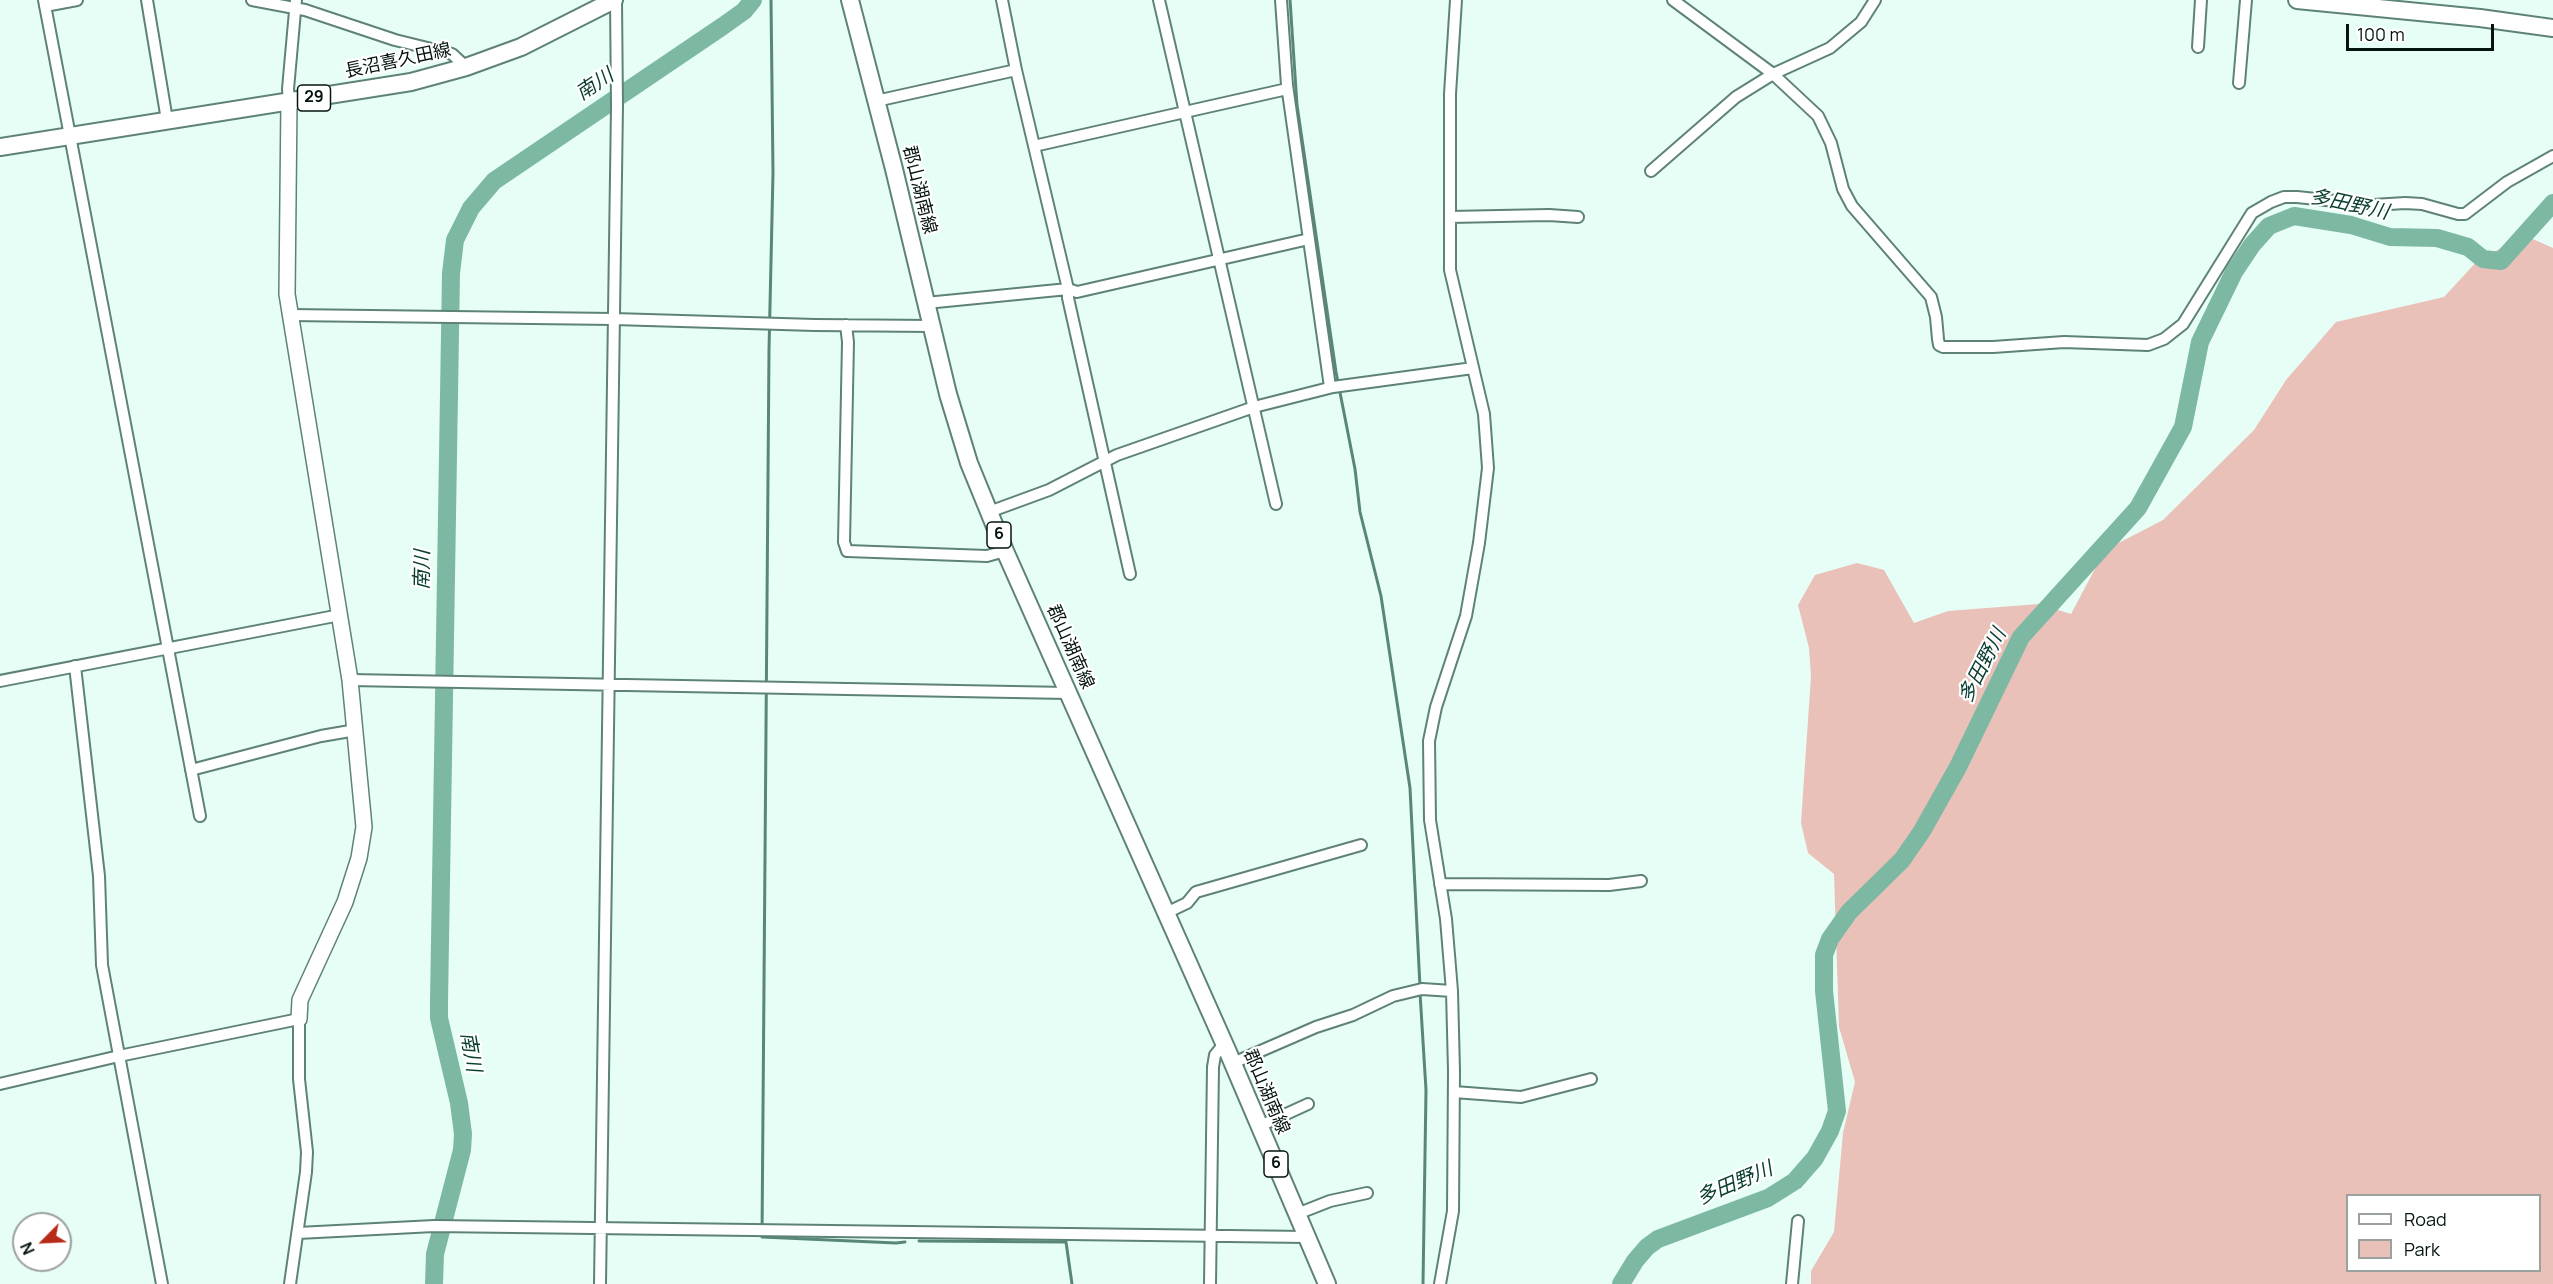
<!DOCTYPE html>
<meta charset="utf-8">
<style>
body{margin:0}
#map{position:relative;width:2553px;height:1284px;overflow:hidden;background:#e6fef5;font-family:Manrope,sans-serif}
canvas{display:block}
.legend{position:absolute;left:2346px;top:1194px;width:195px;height:78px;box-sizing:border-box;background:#fff;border:2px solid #9ba19f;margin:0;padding:8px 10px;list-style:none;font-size:18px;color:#05140f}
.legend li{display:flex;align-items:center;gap:12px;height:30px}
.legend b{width:30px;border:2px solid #9ba19f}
.north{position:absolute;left:12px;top:1212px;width:60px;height:60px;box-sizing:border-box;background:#fff;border:2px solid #9ba19f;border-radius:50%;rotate:246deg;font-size:16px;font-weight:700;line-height:24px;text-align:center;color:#05140f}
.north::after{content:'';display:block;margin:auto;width:21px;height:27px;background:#b82b1a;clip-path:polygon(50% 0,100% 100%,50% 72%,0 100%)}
.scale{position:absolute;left:2346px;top:24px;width:148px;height:27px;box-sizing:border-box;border:3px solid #05140f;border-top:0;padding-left:8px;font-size:18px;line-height:21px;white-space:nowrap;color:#05140f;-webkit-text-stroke:4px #fff;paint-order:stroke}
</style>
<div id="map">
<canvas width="2553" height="1284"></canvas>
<ul class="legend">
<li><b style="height:8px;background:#fff"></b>Road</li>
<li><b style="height:16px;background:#e9c1b9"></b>Park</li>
</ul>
<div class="north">N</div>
<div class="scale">100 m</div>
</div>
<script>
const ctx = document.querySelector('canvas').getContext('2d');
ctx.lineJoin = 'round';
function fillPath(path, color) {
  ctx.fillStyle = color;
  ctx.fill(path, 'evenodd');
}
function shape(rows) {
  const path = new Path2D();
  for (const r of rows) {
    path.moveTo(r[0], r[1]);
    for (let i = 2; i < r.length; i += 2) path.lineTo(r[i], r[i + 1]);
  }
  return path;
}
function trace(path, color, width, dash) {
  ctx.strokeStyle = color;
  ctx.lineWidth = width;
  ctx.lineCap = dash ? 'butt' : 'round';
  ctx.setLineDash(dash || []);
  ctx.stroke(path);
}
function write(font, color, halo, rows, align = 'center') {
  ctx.font = font + ' Manrope,"Noto Sans JP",sans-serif';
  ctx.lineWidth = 4.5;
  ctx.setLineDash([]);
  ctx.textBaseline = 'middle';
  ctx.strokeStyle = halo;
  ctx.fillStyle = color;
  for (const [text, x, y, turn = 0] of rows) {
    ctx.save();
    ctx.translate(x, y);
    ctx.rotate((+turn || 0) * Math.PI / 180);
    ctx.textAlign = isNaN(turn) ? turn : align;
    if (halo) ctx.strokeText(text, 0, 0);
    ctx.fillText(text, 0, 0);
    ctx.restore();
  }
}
const green = shape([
 [2526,236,2553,248,2553,1284,1811,1284,1811,1271,1834,1232,1843,1133,1855,1082,1839,1027,1834,874,1808,853,1801,823,1811,676,1809,648,1798,605,1815,575,1857,563,1884,570,1914,623,1948,611,2039,604,2071,614,2105,550,2163,520,2254,430,2286,380,2336,322,2444,297,2479,259],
 [2348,1196,2540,1196,2540,1270,2348,1270]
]);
const stream = shape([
 [771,0,773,173,769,350,762,1237,896,1243,905,1242],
 [1290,0,1297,105,1336,372,1355,469,1360,512,1381,596,1410,788,1420,987],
 [1420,993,1426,1090,1423,1284],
 [919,1241,1066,1242,1072,1284]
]);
const river = shape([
 [434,1284,435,1254,462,1150,463,1134,459,1103,439,1018,439,1002,451,273,455,240,471,208,494,181,723,26,744,11,753,0],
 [1621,1284,1635,1261,1647,1247,1658,1239,1768,1198,1795,1181,1815,1158,1830,1131,1837,1111,1824,991,1824,955,1830,939,1849,912,1902,860,1922,831,1958,767,2021,637,2138,508,2183,427,2200,342,2234,272,2252,245,2269,226,2294,216,2351,225,2390,237,2437,238,2468,247,2483,259,2501,261,2553,203]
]);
const street = shape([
 [44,0,200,816],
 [147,0,167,120],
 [252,0,305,10,395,40,452,54,466,67],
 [1002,0,1016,70,1068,289,1068,298,1130,574],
 [1159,0,1276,504],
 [1281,0,1287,85,1330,387],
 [1673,0,1773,74,1818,116,1831,143,1843,189,1852,206,1931,297,1936,317,1938,339,1939,345,1943,347,1993,347,2064,342,2148,345,2164,339,2183,324,2252,213,2271,202,2284,197,2297,197,2373,205,2405,203,2422,204,2458,214,2465,214,2507,182,2553,156],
 [45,6,77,0],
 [2198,47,2201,0],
 [2239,83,2246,0],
 [289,101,288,89,296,0],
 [876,101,1016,70],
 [1034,146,1287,89],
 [1651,171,1736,97,1773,74,1830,48,1861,22,1875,0],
 [1450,217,1549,215,1578,217],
 [926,303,1068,289,1077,292,1309,239],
 [289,315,614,319,815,325,932,326],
 [846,325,848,342,844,542,847,551,987,556,1005,551],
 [989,512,1049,490,1117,455,1254,407,1333,387,1473,368],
 [75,666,99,876,102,965,162,1284],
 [350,680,1068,693],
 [0,681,340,615],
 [191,770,321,736,356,730],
 [1440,884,1609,885,1641,881],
 [1166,913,1187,903,1196,892,1361,845],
 [1233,1063,1316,1027,1353,1015,1393,996,1422,989,1452,991],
 [0,1084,119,1056,299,1019,299,1079,307,1152,306,1172,290,1284],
 [1454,1092,1521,1097,1591,1079],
 [1260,1126,1308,1104],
 [1297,1214,1330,1201,1367,1193],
 [298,1233,434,1226,1307,1237],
 [600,1284,617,106,616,0],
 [1210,1284,1213,1067,1215,1055,1224,1044],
 [1440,1284,1453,1211,1454,1071,1452,991,1446,919,1430,820,1429,741,1436,707,1466,616,1479,543,1488,468,1484,414,1450,270,1450,94,1456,0],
 [1792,1284,1798,1221]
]);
const secondary = shape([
 [289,101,287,294,350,680,364,827,359,858,345,902,300,1000,299,1019]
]);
const primary = shape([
 [850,0,894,169,948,394,969,463,1005,551,1228,1052,1327,1284],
 [2297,0,2480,18,2553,28],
 [0,147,411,82,466,67,521,47,614,0]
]);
const shields = [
 [314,98,33],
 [999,535,24],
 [1276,1164,24]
];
const shieldNames = [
 ["29",314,98],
 ["6",999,535],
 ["6",1276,1164]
];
const streetNames = [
 ["長沼喜久田線",398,61,-12],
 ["郡山湖南線",919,190,76],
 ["郡山湖南線",1070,647,66],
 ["郡山湖南線",1266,1092,67]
];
const waterNames = [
 ["南川",595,85,-34],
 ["多田野川",2349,205,12],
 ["南川",423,570,-89],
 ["多田野川",1983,666,-63],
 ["南川",470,1052,80],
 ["多田野川",1735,1184,-23]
];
fillPath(green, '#e9c1b9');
trace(stream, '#598777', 3);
trace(river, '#7db8a3', 18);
trace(street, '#5e8375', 14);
trace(secondary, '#5e8375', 18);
trace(primary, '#5e8375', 20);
trace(street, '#fff', 10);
trace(secondary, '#fff', 15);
trace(primary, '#fff', 16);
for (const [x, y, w] of shields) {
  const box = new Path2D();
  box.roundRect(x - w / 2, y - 13, w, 26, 4.5);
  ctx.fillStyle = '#fff';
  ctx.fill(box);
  trace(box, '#05140f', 1.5);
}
write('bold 16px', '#05140f', null, shieldNames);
write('18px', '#05140f', '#fff', streetNames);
write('italic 20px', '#083d2f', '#fff', waterNames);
</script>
